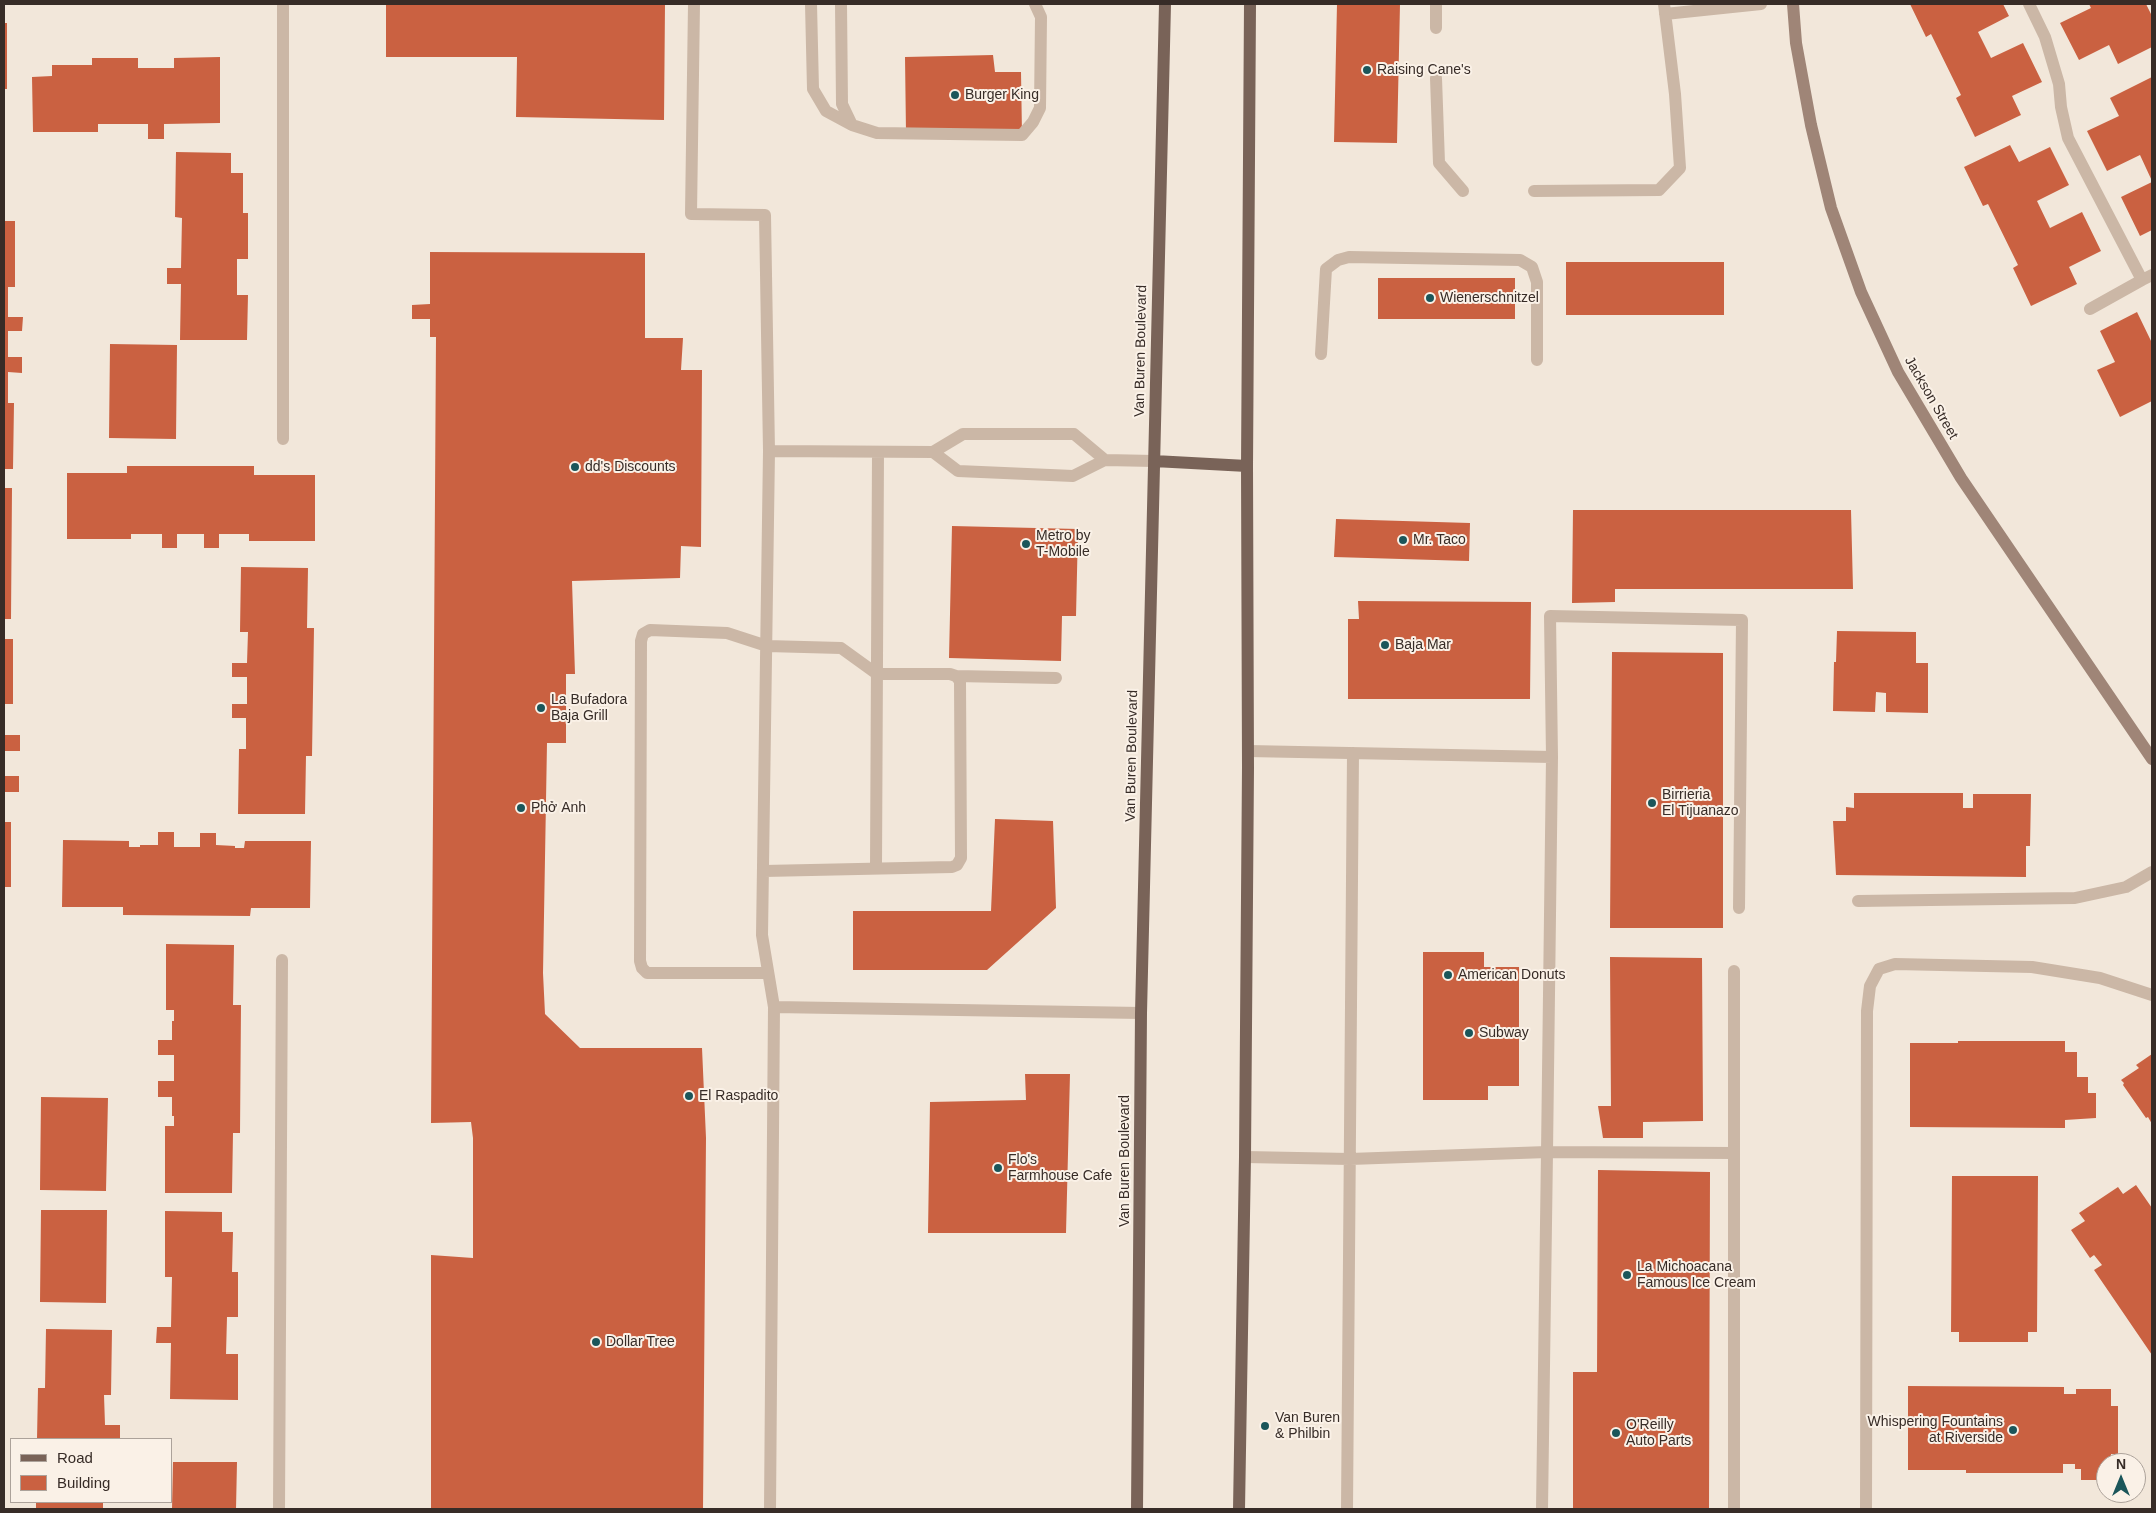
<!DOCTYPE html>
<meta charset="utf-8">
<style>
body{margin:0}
#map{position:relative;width:2156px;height:1513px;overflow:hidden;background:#f2e7da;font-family:Helvetica,sans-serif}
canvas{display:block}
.frame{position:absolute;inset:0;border:5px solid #372c27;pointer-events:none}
.legend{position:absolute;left:10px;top:1438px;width:162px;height:65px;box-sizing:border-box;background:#faf1e7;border:1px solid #aca29a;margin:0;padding:6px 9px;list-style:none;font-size:15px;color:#372c27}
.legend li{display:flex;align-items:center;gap:10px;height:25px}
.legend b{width:25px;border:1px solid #aca29a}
.north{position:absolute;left:2096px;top:1453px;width:50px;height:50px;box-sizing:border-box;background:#faf1e7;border:1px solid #aca29a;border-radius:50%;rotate:0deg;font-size:14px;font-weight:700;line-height:20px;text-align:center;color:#372c27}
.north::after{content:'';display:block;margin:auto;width:18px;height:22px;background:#1b565a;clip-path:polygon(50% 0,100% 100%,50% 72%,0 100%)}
</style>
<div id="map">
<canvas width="2156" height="1513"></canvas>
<div class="frame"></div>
<ul class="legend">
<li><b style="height:6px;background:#796358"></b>Road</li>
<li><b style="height:14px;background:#ca6141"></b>Building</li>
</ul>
<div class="north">N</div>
</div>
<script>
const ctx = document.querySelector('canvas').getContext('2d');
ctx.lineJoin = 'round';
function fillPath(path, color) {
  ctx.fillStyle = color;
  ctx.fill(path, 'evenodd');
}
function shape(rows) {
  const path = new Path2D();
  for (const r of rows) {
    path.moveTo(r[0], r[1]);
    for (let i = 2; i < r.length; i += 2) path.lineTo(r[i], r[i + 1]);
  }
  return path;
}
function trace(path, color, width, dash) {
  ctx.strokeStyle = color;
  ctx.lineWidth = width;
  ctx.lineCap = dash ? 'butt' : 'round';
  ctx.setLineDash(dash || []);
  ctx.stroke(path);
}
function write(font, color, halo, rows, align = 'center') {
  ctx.font = font + ' Helvetica,sans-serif';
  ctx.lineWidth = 4;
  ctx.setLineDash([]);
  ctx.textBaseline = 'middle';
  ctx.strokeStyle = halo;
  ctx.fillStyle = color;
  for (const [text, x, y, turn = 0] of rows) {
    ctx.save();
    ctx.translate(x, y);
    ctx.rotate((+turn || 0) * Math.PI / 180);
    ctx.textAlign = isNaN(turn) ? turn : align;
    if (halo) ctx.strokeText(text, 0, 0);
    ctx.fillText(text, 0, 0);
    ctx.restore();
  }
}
const building = shape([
 [386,4,665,4,664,120,516,117,517,57,386,57],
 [1337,4,1400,4,1397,143,1334,142],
 [1910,4,2003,4,2009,16,1978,32,1991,58,2023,43,2042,82,2012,96,2021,115,1975,137,1956,98,1961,95,1931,34,1926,37],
 [2089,4,2139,5,2146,4,2152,16,2152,47,2118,64,2109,45,2079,60,2060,23,2091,8],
 [4,23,7,23,7,89,4,89],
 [993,55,995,72,1021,72,1022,135,906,133,905,57],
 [220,57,220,123,164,124,164,139,148,139,148,124,98,124,98,132,33,132,32,77,52,76,52,65,92,65,92,58,138,58,138,68,174,68,174,58],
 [2152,77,2152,181,2140,155,2107,171,2087,131,2119,116,2110,98],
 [2010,145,2019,162,2050,147,2069,185,2037,201,2050,228,2082,212,2101,251,2069,267,2077,284,2031,306,2013,268,2018,265,1988,204,1983,206,1964,167],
 [176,152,231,153,231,173,243,173,243,213,248,213,248,259,237,259,237,295,248,295,247,340,180,340,181,284,167,284,167,268,181,268,182,218,175,217],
 [2152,182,2152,230,2140,236,2121,197],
 [4,221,15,221,15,287,8,287,8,317,23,317,22,331,8,331,8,357,22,357,22,373,8,372,8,403,14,403,13,469,4,469],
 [430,252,645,253,645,338,683,338,681,370,702,370,701,547,681,546,680,578,572,581,575,674,566,674,566,743,547,743,543,973,545,1014,580,1048,702,1048,706,1138,703,1509,431,1509,431,1255,473,1258,473,1138,471,1122,431,1123,436,337,430,337,430,319,412,319,412,305,430,304],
 [1566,262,1724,262,1724,315,1566,315],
 [1378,278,1515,278,1515,319,1378,319],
 [2137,312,2152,343,2152,401,2120,417,2097,370,2115,362,2100,331],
 [110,344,177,345,176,439,109,438],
 [127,466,254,466,254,475,315,475,315,541,249,541,249,534,219,534,219,548,204,548,204,534,177,534,177,548,162,548,162,534,131,534,131,539,67,539,67,473,127,473],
 [4,488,12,488,11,619,4,619],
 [1573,510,1851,510,1853,589,1615,589,1615,602,1572,603],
 [1336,519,1470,523,1469,561,1334,557],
 [952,526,1078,529,1076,616,1062,616,1061,661,949,658],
 [241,567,308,568,307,628,314,628,312,756,306,756,305,814,238,814,239,749,246,749,246,718,232,718,232,704,247,704,247,677,232,677,232,663,247,663,248,632,240,632],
 [1358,601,1531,602,1530,699,1348,699,1348,619,1359,619],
 [1837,631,1916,632,1916,663,1928,663,1928,713,1886,712,1886,693,1876,692,1875,712,1833,711,1834,662,1836,662],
 [4,639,13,639,13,704,4,704],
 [1612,652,1723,653,1723,928,1610,928],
 [4,735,20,735,20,751,4,751],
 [4,776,19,776,19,792,4,792],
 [1854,793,1963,793,1963,808,1973,808,1973,794,2031,794,2030,846,2026,846,2026,877,1836,875,1833,821,1846,821,1846,807,1854,808],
 [995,819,1053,821,1056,908,987,970,853,970,853,911,991,911],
 [4,822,11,822,11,887,4,887],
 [158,832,174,832,174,847,200,847,200,833,216,833,216,845,235,846,235,848,244,848,245,841,311,841,310,908,251,908,250,916,123,915,123,907,62,907,63,840,129,841,129,847,140,847,140,845,158,845],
 [166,944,234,945,233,1005,241,1005,240,1133,233,1133,232,1193,165,1193,165,1126,174,1126,174,1116,172,1116,172,1097,158,1097,158,1081,174,1081,174,1055,158,1055,158,1040,172,1040,172,1021,174,1021,174,1010,166,1010],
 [1423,952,1484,952,1484,967,1519,967,1519,1086,1488,1086,1488,1100,1423,1100],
 [1610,957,1702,958,1703,1121,1643,1122,1643,1138,1603,1138,1598,1106,1611,1106],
 [1958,1041,2065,1041,2065,1052,2077,1052,2077,1077,2088,1077,2088,1093,2096,1093,2096,1118,2065,1120,2065,1128,1910,1127,1910,1043,1958,1043],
 [2152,1054,2152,1124,2148,1117,2146,1118,2123,1085,2124,1083,2121,1080,2139,1068,2136,1065],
 [1025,1074,1070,1074,1066,1233,928,1233,930,1102,1026,1100],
 [41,1097,108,1098,106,1191,40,1190],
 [1598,1170,1710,1172,1709,1509,1573,1509,1573,1372,1597,1372],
 [1952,1176,2038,1176,2037,1332,2028,1332,2028,1342,1959,1342,1959,1332,1951,1332],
 [2136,1185,2152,1208,2152,1355,2094,1270,2102,1265,2094,1255,2090,1258,2071,1230,2085,1221,2079,1213,2118,1187,2123,1194],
 [41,1210,107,1210,106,1303,40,1302],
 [165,1211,222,1212,222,1232,233,1232,232,1272,238,1272,238,1317,227,1317,226,1354,238,1354,238,1400,170,1399,171,1343,156,1343,157,1327,171,1327,172,1277,165,1277],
 [46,1329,112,1330,111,1395,104,1395,105,1425,120,1425,120,1439,37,1439,38,1388,45,1388],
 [1908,1386,2064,1387,2064,1394,2076,1394,2076,1389,2111,1389,2111,1406,2118,1406,2118,1454,2111,1454,2111,1463,2106,1463,2106,1469,2100,1469,2100,1480,2081,1480,2081,1469,2075,1469,2075,1464,2063,1464,2063,1473,1966,1473,1966,1470,1908,1470],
 [173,1462,237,1462,236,1509,172,1509],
 [36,1502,103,1502,103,1509,36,1509]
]);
const lane = shape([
 [283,4,283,439],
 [694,4,691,214,765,215,769,451],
 [811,4,813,89,826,111,852,125],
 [841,4,842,104,852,125,877,133,1022,135,1033,122,1040,108,1041,17,1035,4],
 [1436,4,1436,28],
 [2029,4,2045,37,2059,84,2061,107,2068,138,2142,280,2152,275],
 [1665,14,1761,4],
 [1436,78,1439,163,1463,191],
 [1534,191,1659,190,1680,168,1675,94,1664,4],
 [2090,309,2142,280],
 [1321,354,1326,269,1338,260,1349,257,1520,260,1532,267,1537,282,1537,360],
 [933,452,958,471,1073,476,1105,460,1154,461],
 [956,676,1056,678],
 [1248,751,1552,757,1547,1152,1734,1153],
 [1552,757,1550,616,1742,620,1739,908],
 [876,868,878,452],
 [764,871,952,867,957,865,961,858,960,681,956,676,950,674,877,674,841,648,767,646,727,633,650,630,643,634,641,641,640,961,642,968,647,973,768,973],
 [1858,901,2075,898,2126,887,2152,872],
 [1734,971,1734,1509],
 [774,1007,1141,1013],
 [1245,1157,1350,1159,1547,1152,1542,1509],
 [279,1509,282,960],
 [770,1509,774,1007,762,935,769,451,933,452,963,434,1074,434,1105,460],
 [1347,1509,1353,753],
 [1866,1509,1867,1011,1870,986,1879,969,1895,964,2032,967,2100,978,2152,995]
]);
const secondary = shape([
 [1793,4,1796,43,1811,125,1831,208,1861,292,1898,372,1961,478,2152,759]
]);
const primary = shape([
 [1154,461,1247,466],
 [1137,1509,1141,1013,1165,4],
 [1239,1509,1245,1157,1248,767,1247,466,1250,4]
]);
const markers = [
 [1367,70,5,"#1b565a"],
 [955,95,5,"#1b565a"],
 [1430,298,5,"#1b565a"],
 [575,467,5,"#1b565a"],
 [1403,540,5,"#1b565a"],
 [1026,544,5,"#1b565a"],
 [1385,645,5,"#1b565a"],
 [541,708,5,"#1b565a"],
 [1652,803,5,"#1b565a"],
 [521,808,5,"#1b565a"],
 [1448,975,5,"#1b565a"],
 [1469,1033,5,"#1b565a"],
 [689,1096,5,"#1b565a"],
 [998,1168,5,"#1b565a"],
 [1627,1275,5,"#1b565a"],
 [596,1342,5,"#1b565a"],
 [1265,1426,5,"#1b565a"],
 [2013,1430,5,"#1b565a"],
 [1616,1433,5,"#1b565a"]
];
const poiNames = [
 ["Raising Cane's",1377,70],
 ["Burger King",965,95],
 ["Wienerschnitzel",1440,298],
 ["dd's Discounts",585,467],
 ["Metro by",1036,536],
 ["T-Mobile",1036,552],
 ["Mr. Taco",1413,540],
 ["Baja Mar",1395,645],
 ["La Bufadora",551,700],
 ["Baja Grill",551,716],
 ["Birrieria",1662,795],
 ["El Tijuanazo",1662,811],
 ["Phở Anh",531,808],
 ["American Donuts",1458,975],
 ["Subway",1479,1033],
 ["El Raspadito",699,1096],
 ["Flo's",1008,1160],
 ["Farmhouse Cafe",1008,1176],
 ["La Michoacana",1637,1267],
 ["Famous Ice Cream",1637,1283],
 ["Dollar Tree",606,1342],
 ["Van Buren",1275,1418],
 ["& Philbin",1275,1434],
 ["Whispering Fountains",2003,1422,"right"],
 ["at Riverside",2003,1438,"right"],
 ["O'Reilly",1626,1425],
 ["Auto Parts",1626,1441]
];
const streetNames = [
 ["Van Buren Boulevard",1141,351,-89],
 ["Jackson Street",1931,398,60],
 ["Van Buren Boulevard",1132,756,-89],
 ["Van Buren Boulevard",1125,1161,-90]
];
fillPath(building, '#ca6141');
trace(lane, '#cbb7a6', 12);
trace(secondary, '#9f8577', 12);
trace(primary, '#796358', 12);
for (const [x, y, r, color] of markers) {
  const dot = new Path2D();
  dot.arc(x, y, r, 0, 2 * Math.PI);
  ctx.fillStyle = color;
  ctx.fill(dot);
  trace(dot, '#faf1e7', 2);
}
write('14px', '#372c27', '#faf1e7', poiNames, 'left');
write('14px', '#372c27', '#faf1e7', streetNames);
</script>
